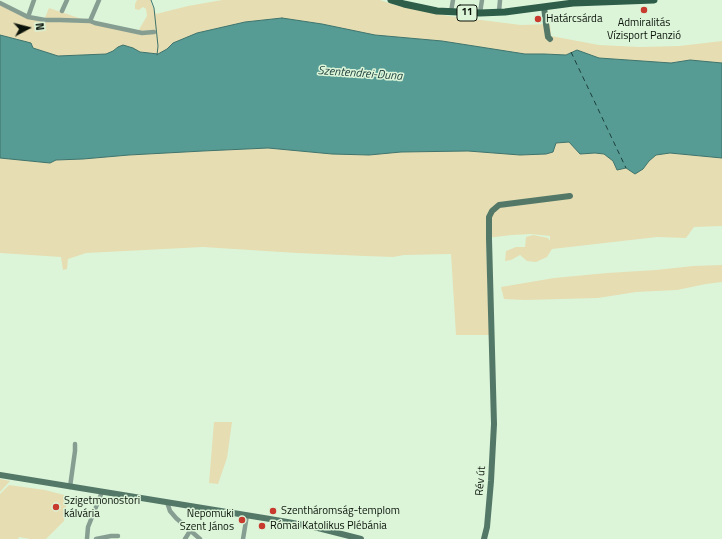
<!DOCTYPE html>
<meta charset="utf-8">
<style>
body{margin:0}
#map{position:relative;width:722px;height:539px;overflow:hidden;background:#dcf5d9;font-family:"Titillium Web",sans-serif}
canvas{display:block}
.north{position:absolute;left:8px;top:8px;width:40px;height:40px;-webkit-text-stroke:3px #dcf5d9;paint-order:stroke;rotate:83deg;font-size:11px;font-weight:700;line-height:16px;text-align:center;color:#0a1209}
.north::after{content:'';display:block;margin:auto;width:14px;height:18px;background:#0a1209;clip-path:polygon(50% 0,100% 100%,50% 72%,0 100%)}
</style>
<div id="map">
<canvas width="722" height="539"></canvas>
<div class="north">N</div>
</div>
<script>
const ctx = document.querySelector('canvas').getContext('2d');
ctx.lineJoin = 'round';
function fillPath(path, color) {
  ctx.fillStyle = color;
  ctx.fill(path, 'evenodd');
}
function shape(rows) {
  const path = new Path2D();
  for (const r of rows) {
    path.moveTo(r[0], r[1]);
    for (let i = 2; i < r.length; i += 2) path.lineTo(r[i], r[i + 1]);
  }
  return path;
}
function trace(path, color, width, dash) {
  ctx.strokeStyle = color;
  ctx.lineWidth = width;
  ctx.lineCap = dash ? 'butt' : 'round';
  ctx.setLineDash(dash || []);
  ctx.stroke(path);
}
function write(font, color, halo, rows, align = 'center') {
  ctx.font = font + ' "Titillium Web",sans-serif';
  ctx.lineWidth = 3;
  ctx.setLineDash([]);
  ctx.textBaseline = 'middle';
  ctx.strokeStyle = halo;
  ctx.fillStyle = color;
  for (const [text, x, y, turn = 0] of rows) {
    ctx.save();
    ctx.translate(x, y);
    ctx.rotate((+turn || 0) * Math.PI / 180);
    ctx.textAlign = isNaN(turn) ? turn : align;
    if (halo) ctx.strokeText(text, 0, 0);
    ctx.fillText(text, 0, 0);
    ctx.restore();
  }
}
const green = shape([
 [137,0,151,0,151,3,156,14,188,6,222,0,380,0,395,5,449,16,521,25,550,24,551,36,599,45,640,47,679,46,722,41,722,63,690,60,671,63,599,58,577,50,566,55,544,54,525,54,442,41,375,35,322,24,282,18,245,22,197,33,173,43,167,49,158,54,140,52,128,46,118,47,113,51,106,54,58,56,33,48,31,43,0,35,0,2,40,20,44,20,49,8,88,21,137,33,147,16,146,9,143,7,139,10,135,9,135,4],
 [569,142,574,147,578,152,586,154,595,153,604,154,613,161,617,170,626,168,643,169,649,161,656,155,670,153,722,158,722,226,694,227,686,238,657,237,552,249,547,257,536,262,527,261,520,255,511,260,505,261,506,251,516,247,525,247,526,237,533,235,548,238,550,241,550,236,531,234,512,235,486,238,489,335,456,335,451,254,404,255,393,257,365,256,297,253,203,247,86,253,68,259,67,269,63,270,61,257,0,253,0,158,50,163,55,160,83,159,129,155,203,151,268,148,332,154,369,155,401,152,468,151,520,155,546,154,553,152,556,143],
 [722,265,722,282,706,284,677,290,636,292,598,298,525,300,504,299,501,287,554,278,607,273,656,270,693,266],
 [214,422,232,422,227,458,218,484,209,483],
 [0,479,10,481,0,492],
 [9,485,45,490,68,496,64,521,46,539,30,539,19,537,18,539,0,539,0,494]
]);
const water = shape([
 [282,18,322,24,375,35,442,41,525,54,544,54,566,55,577,50,599,58,671,63,690,60,722,63,722,158,670,153,656,155,649,161,643,169,635,174,626,168,617,170,613,161,604,154,595,153,580,154,569,142,556,143,553,152,546,154,520,155,468,151,401,152,369,155,332,154,268,148,203,151,129,155,83,159,56,160,50,163,0,158,0,35,31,43,33,48,58,56,106,54,113,51,118,47,123,45,133,48,140,52,158,54,167,49,173,43,197,33,245,22,282,18]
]);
const stream = shape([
 [151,0,154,8,158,46,157,55]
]);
const ferry = shape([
 [571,52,626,168]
]);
const street = shape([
 [0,3,28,17,34,18,45,20,60,20,90,21,95,23,142,33,154,32],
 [62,11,67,0],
 [451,12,453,0],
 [499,12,500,0],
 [480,13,482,0],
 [28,17,34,0],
 [90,21,99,0],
 [70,487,75,451,75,444],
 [167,502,170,511,176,518,200,539],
 [87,539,88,527,102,492],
 [96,539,111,536,118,536],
 [185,539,190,531],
 [243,539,247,515]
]);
const secondary = shape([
 [544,7,546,24,548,37,550,39],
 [0,475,270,519,310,526,361,539],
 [484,539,487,527,491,481,494,424,489,239,489,217,492,211,499,205,570,196]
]);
const primary = shape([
 [391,0,404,4,437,11,480,13,505,12,573,3,654,0]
]);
const markers = [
 [644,10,4,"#c73a2d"],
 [538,19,4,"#c73a2d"],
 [56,507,4,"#c73a2d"],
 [273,511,4,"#c73a2d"],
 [242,520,4,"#c73a2d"],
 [262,526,4,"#c73a2d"]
];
const shields = [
 [467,13,20]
];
const shieldNames = [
 ["11",467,13]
];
const poiNames = [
 ["Határcsárda",546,19],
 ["Admiralitás",644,23,"center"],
 ["Vízisport Panzió",644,36,"center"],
 ["Szigetmonostori",64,501],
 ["kálvária",64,514],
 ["Szentháromság-templom",281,511],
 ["Nepomuki",234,514,"right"],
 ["Szent János",234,527,"right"],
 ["Római Katolikus Plébánia",270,526]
];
const streetNames = [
 ["Rév út",481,481,-85]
];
const waterNames = [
 ["Szentendrei-Duna",360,74,4]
];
fillPath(green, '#e6ddb2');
fillPath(water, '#569c95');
trace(water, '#3f736b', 1);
trace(stream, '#3f736b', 1);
trace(ferry, '#1d3f3c', 1, [5, 4]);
trace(street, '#869e92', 4.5);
trace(secondary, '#547867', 6);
trace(primary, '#2e5d4a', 7);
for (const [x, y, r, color] of markers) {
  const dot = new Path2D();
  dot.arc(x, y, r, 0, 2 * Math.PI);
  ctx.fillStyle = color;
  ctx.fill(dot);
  trace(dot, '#dcf5d9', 1.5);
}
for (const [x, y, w] of shields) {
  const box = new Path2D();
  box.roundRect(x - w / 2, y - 8, w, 16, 3);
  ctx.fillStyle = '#dcf5d9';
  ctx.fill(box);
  trace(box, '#0a1209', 1);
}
write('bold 10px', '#0a1209', null, shieldNames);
write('11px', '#0a1209', '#dcf5d9', poiNames, 'left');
write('11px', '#0a1209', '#dcf5d9', streetNames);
write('italic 12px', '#1d3f3c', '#dcf5d9', waterNames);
</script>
